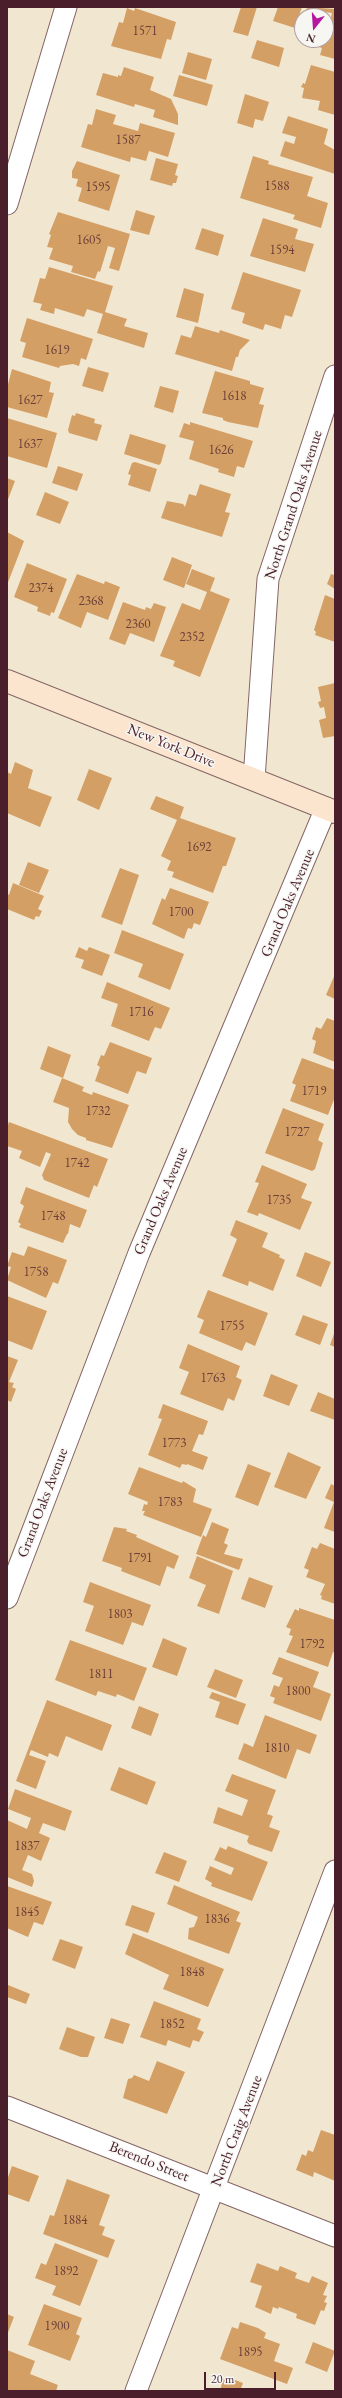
<!DOCTYPE html>
<style>
body{margin:0}
#map{position:relative;width:342px;height:2398px;overflow:hidden;background:#f1e7d1;font-family:"EB Garamond",serif}
canvas{display:block}
.frame{position:absolute;inset:0;border:8px solid #4a1f2b;pointer-events:none}
.north{position:absolute;left:294px;top:8px;width:40px;height:40px;box-sizing:border-box;background:#f6f6f2;border:1px solid #b1a0a2;border-radius:50%;rotate:197deg;font-size:11px;font-weight:700;line-height:16px;text-align:center;color:#4a1f2b}
.north::after{content:'';display:block;margin:auto;width:14px;height:18px;background:#b5179e;clip-path:polygon(50% 0,100% 100%,50% 72%,0 100%)}
.scale{position:absolute;left:204px;top:2372px;width:72px;height:18px;box-sizing:border-box;border:2px solid #4a1f2b;border-top:0;padding-left:5px;font-size:12px;line-height:14px;white-space:nowrap;color:#4a1f2b;-webkit-text-stroke:3px #f6f6f2;paint-order:stroke}
</style>
<div id="map">
<canvas width="342" height="2398"></canvas>
<div class="frame"></div>
<div class="north">N</div>
<div class="scale">20 m</div>
</div>
<script>
const ctx = document.querySelector('canvas').getContext('2d');
ctx.lineJoin = 'round';
function fillPath(path, color) {
  ctx.fillStyle = color;
  ctx.fill(path, 'evenodd');
}
function shape(rows) {
  const path = new Path2D();
  for (const r of rows) {
    path.moveTo(r[0], r[1]);
    for (let i = 2; i < r.length; i += 2) path.lineTo(r[i], r[i + 1]);
  }
  return path;
}
function trace(path, color, width, dash) {
  ctx.strokeStyle = color;
  ctx.lineWidth = width;
  ctx.lineCap = dash ? 'butt' : 'round';
  ctx.setLineDash(dash || []);
  ctx.stroke(path);
}
function write(font, color, halo, rows, align = 'center') {
  ctx.font = font + ' "EB Garamond",serif';
  ctx.lineWidth = 3;
  ctx.setLineDash([]);
  ctx.textBaseline = 'middle';
  ctx.strokeStyle = halo;
  ctx.fillStyle = color;
  for (const [text, x, y, turn = 0] of rows) {
    ctx.save();
    ctx.translate(x, y);
    ctx.rotate((+turn || 0) * Math.PI / 180);
    ctx.textAlign = isNaN(turn) ? turn : align;
    if (halo) ctx.strokeText(text, 0, 0);
    ctx.fillText(text, 0, 0);
    ctx.restore();
  }
}
const building = shape([
 [241,7,257,7,248,36,233,32],
 [278,7,302,7,295,28,273,21],
 [307,7,335,9,335,59,320,55,322,48,313,45,315,40,326,40,326,26,329,27,332,13,325,12,324,16,305,16],
 [127,8,134,11,135,8,176,22,171,40,167,39,161,59,111,46,119,22,123,23],
 [257,40,284,48,279,67,251,58],
 [188,52,212,59,206,80,182,73],
 [311,65,335,72,335,115,318,110,320,101,302,98,304,88,301,87,303,83,305,84],
 [124,67,154,77,150,90,171,99,178,114,178,125,153,117,155,110,135,104,134,107,96,95,103,73,118,77,118,75,121,76],
 [179,75,213,85,207,106,173,96],
 [245,94,269,102,263,121,255,119,253,128,237,123],
 [96,109,116,115,113,124,138,131,140,123,175,133,168,157,149,151,146,161,131,157,130,162,81,147,88,124,92,125],
 [288,116,328,129,324,144,335,150,335,174,280,156,285,141,294,144,296,137,282,133],
 [253,156,269,161,268,164,313,177,307,196,328,203,321,228,293,219,295,215,240,198],
 [156,158,178,164,175,175,178,176,176,183,173,183,172,186,150,180],
 [77,161,120,175,109,211,78,201,82,188,76,186,78,179,72,178,72,171],
 [136,210,155,216,149,235,130,230],
 [58,212,130,234,119,271,109,268,115,248,108,246,100,272,98,271,95,279,71,272,73,266,49,259,53,248,47,247,51,235,49,234],
 [263,218,298,229,295,239,314,244,305,272,250,256],
 [202,228,224,235,218,256,195,249],
 [49,267,113,286,105,312,127,319,124,326,148,333,144,348,97,333,103,314,87,309,84,317,55,308,54,314,40,310,42,304,33,302,40,278,45,279],
 [243,272,301,290,292,317,285,315,281,329,265,324,263,330,242,323,245,313,231,309],
 [184,288,204,294,198,323,176,317],
 [27,318,93,339,86,360,81,358,79,366,73,364,60,366,59,368,22,357,26,343,20,341],
 [195,326,219,333,220,330,250,340,240,350,238,357,236,357,232,371,175,354,181,335,191,338],
 [88,367,109,373,103,392,82,386],
 [12,369,51,382,49,392,54,393,47,418,7,407,7,388],
 [215,371,250,381,250,384,264,388,259,404,264,405,258,428,228,422,223,420,223,418,202,413],
 [160,386,179,391,173,413,154,407],
 [76,413,95,419,94,423,102,425,97,441,69,433,68,430,72,415,75,416],
 [7,418,57,433,47,468,7,456],
 [190,422,253,441,244,468,237,466,234,477,218,472,219,469,189,459,194,441,179,437,184,423,190,425],
 [130,434,166,445,161,463,159,465,124,454],
 [135,462,157,469,150,492,128,485,131,475,128,474,132,463],
 [58,466,83,474,77,491,52,483],
 [7,478,15,481,7,502],
 [200,484,231,494,225,512,230,513,222,537,161,518,167,501,183,504,185,507,189,494,196,496],
 [45,492,69,502,60,524,36,515],
 [7,532,24,541,7,585],
 [172,557,192,565,184,588,163,580],
 [27,563,67,579,54,613,51,612,50,616,37,611,38,607,14,597],
 [192,569,215,578,210,591,230,599,200,677,173,666,175,661,160,656,182,603,200,610,207,592,186,584],
 [335,571,335,589,327,584,331,574,334,575],
 [77,574,104,584,105,581,120,587,108,620,87,612,81,628,58,618],
 [325,595,335,599,335,642,315,635,316,632,314,630],
 [123,602,145,610,146,607,151,609,154,603,166,607,154,642,130,633,125,645,109,639],
 [335,683,335,736,323,738,319,720,326,718,324,707,320,708,318,702,321,701,318,687],
 [15,762,33,770,28,788,52,797,40,827,7,813,7,772,11,774],
 [89,769,112,778,99,810,77,800],
 [156,796,184,807,180,818,236,838,226,866,223,866,213,893,172,877,174,872,167,870,171,861,161,856,177,820,150,809],
 [28,862,49,870,39,893,19,885],
 [120,868,139,875,122,925,101,917],
 [13,883,44,896,38,909,42,911,39,917,36,916,34,920,7,909,7,894,9,895],
 [170,888,209,902,200,925,194,923,192,929,188,928,184,939,152,924,162,898,165,900],
 [122,930,184,954,170,990,138,977,143,964,114,953],
 [79,947,87,951,89,947,110,955,102,976,81,968,84,960,75,957],
 [335,974,335,999,326,995],
 [107,982,170,1008,161,1029,155,1027,149,1041,111,1026,118,1004,101,998],
 [327,1018,335,1021,335,1062,313,1053,316,1041,312,1039,316,1027,321,1029],
 [110,1042,152,1058,146,1074,137,1071,128,1094,95,1081,100,1067,97,1065,101,1055,104,1056],
 [48,1046,71,1055,63,1078,40,1069],
 [302,1058,335,1070,335,1097,328,1115,290,1101,296,1085,292,1083],
 [62,1078,84,1087,82,1091,92,1095,93,1092,129,1105,112,1148,86,1140,86,1138,78,1135,72,1129,68,1122,69,1108,53,1102],
 [283,1108,324,1124,318,1140,323,1143,315,1169,312,1171,265,1153],
 [9,1122,108,1159,97,1187,94,1185,89,1198,44,1180,42,1175,51,1154,46,1152,40,1167,19,1158,22,1151,7,1146,7,1128],
 [262,1165,307,1184,301,1198,312,1202,300,1230,259,1213,258,1216,247,1212,259,1183,255,1182],
 [26,1187,87,1210,80,1228,70,1224,68,1234,67,1234,63,1243,19,1227,21,1224,18,1222,24,1206,20,1203],
 [236,1220,268,1233,262,1247,280,1255,279,1257,285,1260,273,1291,249,1281,248,1286,222,1276,237,1239,230,1235],
 [28,1246,67,1260,58,1284,53,1282,46,1298,7,1280,11,1267,7,1266,12,1252,24,1256],
 [305,1252,331,1262,321,1287,296,1276],
 [208,1290,268,1313,255,1346,246,1342,242,1351,199,1333,204,1320,197,1317],
 [7,1296,47,1311,32,1350,7,1340],
 [303,1315,328,1324,320,1345,295,1335],
 [335,1331,335,1347,330,1345],
 [188,1344,240,1366,236,1377,242,1380,234,1401,228,1398,223,1411,180,1394,189,1372,179,1368],
 [7,1356,18,1360,9,1382,14,1383,12,1387,16,1389,11,1402,7,1400],
 [271,1374,298,1385,289,1406,263,1396],
 [318,1392,335,1399,335,1420,310,1411],
 [163,1404,208,1421,203,1435,199,1434,192,1451,208,1457,203,1470,187,1464,187,1465,182,1464,180,1468,148,1455,162,1419,158,1418],
 [288,1452,321,1467,306,1499,274,1487],
 [248,1464,271,1473,258,1506,235,1497],
 [139,1467,182,1483,183,1481,196,1489,193,1502,212,1509,201,1537,143,1515,145,1511,142,1511,144,1504,147,1505,148,1502,128,1494],
 [331,1484,335,1486,335,1532,324,1528,334,1502,325,1498],
 [212,1522,229,1529,224,1543,228,1545,224,1554,243,1559,239,1570,196,1554,203,1535,206,1537],
 [114,1527,127,1529,126,1531,137,1535,136,1537,179,1556,174,1569,167,1566,160,1586,121,1571,122,1568,102,1561],
 [320,1543,335,1549,335,1604,321,1599,322,1596,320,1595,325,1584,306,1577,309,1570,304,1568,312,1547,317,1549],
 [197,1556,233,1571,219,1614,197,1606,206,1585,189,1578],
 [249,1577,273,1586,265,1608,241,1599],
 [90,1582,151,1605,143,1626,132,1622,123,1645,85,1631,94,1606,83,1602],
 [299,1608,335,1620,335,1653,333,1652,328,1667,286,1652,293,1636,289,1635,291,1629,286,1627,295,1609,299,1611],
 [163,1638,187,1648,177,1676,152,1667],
 [70,1640,147,1668,134,1701,117,1694,116,1697,98,1691,96,1696,55,1680],
 [279,1657,319,1672,313,1687,331,1694,321,1721,273,1703,275,1698,270,1696,274,1685,279,1687,283,1678,272,1674],
 [215,1669,243,1680,236,1698,207,1687],
 [212,1692,246,1704,238,1725,215,1717,220,1702,209,1698],
 [47,1700,112,1725,102,1751,66,1736,58,1757,49,1753,48,1757,31,1750,29,1755,46,1761,36,1789,16,1781],
 [139,1706,159,1714,151,1736,131,1728],
 [265,1715,317,1735,310,1754,297,1749,286,1779,238,1759,244,1743,253,1747],
 [119,1767,156,1782,147,1805,110,1790],
 [232,1774,276,1790,267,1814,273,1816,269,1827,280,1831,272,1852,249,1844,247,1841,249,1836,213,1823,218,1807,242,1816,248,1800,225,1791],
 [15,1789,72,1811,65,1831,43,1823,39,1833,50,1838,41,1861,28,1855,22,1870,32,1874,34,1881,32,1887,7,1877,7,1820,27,1829,31,1818,8,1809],
 [228,1846,268,1862,252,1901,211,1886,212,1883,205,1879,210,1866,231,1875,234,1868,214,1860,220,1847,226,1850],
 [164,1852,187,1861,179,1882,155,1873],
 [174,1885,240,1912,236,1921,241,1923,229,1954,188,1939,189,1928,194,1927,198,1917,167,1904],
 [7,1886,52,1902,43,1925,34,1922,28,1937,7,1928],
 [132,1905,155,1913,148,1933,125,1925],
 [133,1933,224,1969,208,2007,163,1989,169,1975,125,1954],
 [60,1939,83,1947,75,1969,52,1960],
 [8,1985,30,1994,26,2004,7,1997],
 [154,2001,201,2019,197,2029,204,2032,199,2042,193,2040,190,2048,168,2040,166,2046,140,2037],
 [111,2018,130,2024,123,2044,104,2038],
 [67,2027,95,2037,88,2057,81,2057,59,2049],
 [157,2061,185,2072,167,2114,123,2098,128,2079,132,2078,134,2075,149,2081],
 [321,2130,335,2135,335,2181,314,2172,313,2177,296,2170,302,2154,306,2156,308,2150,313,2152],
 [12,2166,39,2176,29,2202,7,2194,7,2180],
 [67,2179,110,2195,99,2225,105,2227,102,2235,115,2240,108,2258,43,2234,50,2215,54,2216],
 [55,2243,98,2260,80,2306,52,2295,56,2286,35,2278,41,2263,46,2265],
 [257,2263,278,2271,280,2266,297,2273,295,2278,309,2283,312,2276,328,2283,323,2295,327,2296,324,2302,327,2303,324,2311,321,2310,315,2325,296,2318,297,2314,279,2307,278,2309,273,2307,271,2314,255,2307,262,2286,250,2282],
 [44,2304,82,2318,76,2334,80,2336,70,2361,28,2345],
 [7,2314,14,2317,7,2335],
 [240,2322,258,2328,266,2333,264,2338,280,2344,274,2361,293,2368,287,2384,220,2359,232,2327,238,2329],
 [313,2342,335,2351,327,2372,305,2363],
 [7,2350,35,2361,30,2374,58,2385,56,2391,7,2391],
 [227,2377,243,2383,240,2391,220,2391,223,2379]
]);
const street = shape([
 [7,204,66,7],
 [254,779,268,579,335,376],
 [7,1598,139,1253,326,808],
 [7,2107,335,2236],
 [136,2391,335,1871]
]);
const secondary = shape([
 [7,681,335,812]
]);
const numberNames = [
 ["1571",145,31],
 ["1587",128,140],
 ["1588",277,186],
 ["1595",98,187],
 ["1605",89,240],
 ["1594",282,250],
 ["1619",57,350],
 ["1618",234,396],
 ["1627",30,400],
 ["1637",30,444],
 ["1626",221,450],
 ["2374",41,588],
 ["2368",91,601],
 ["2360",138,624],
 ["2352",192,637],
 ["1692",199,847],
 ["1700",181,912],
 ["1716",141,1012],
 ["1719",314,1091],
 ["1732",98,1111],
 ["1727",297,1132],
 ["1742",77,1163],
 ["1735",279,1200],
 ["1748",53,1216],
 ["1758",36,1272],
 ["1755",232,1326],
 ["1763",213,1378],
 ["1773",174,1443],
 ["1783",170,1502],
 ["1791",140,1558],
 ["1803",120,1614],
 ["1792",312,1644],
 ["1811",101,1674],
 ["1800",298,1691],
 ["1810",277,1748],
 ["1837",27,1846],
 ["1845",27,1912],
 ["1836",217,1919],
 ["1848",192,1972],
 ["1852",172,2024],
 ["1884",75,2220],
 ["1892",66,2271],
 ["1900",57,2326],
 ["1895",250,2352]
];
const streetNames = [
 ["North Grand Oaks Avenue",294,505,-72],
 ["New York Drive",171,746,22],
 ["Grand Oaks Avenue",288,903,-67],
 ["Grand Oaks Avenue",161,1201,-67],
 ["Grand Oaks Avenue",43,1503,-69],
 ["North Craig Avenue",237,2131,-69],
 ["Berendo Street",149,2162,22]
];
fillPath(building, '#d49f64');
trace(street, '#846565', 23);
trace(secondary, '#846565', 24);
trace(street, '#fff', 21);
trace(secondary, '#fce5cf', 22);
write('13px', '#6c3f39', null, numberNames);
write('15px', '#4a1f2b', '#f6f6f2', streetNames);
</script>
